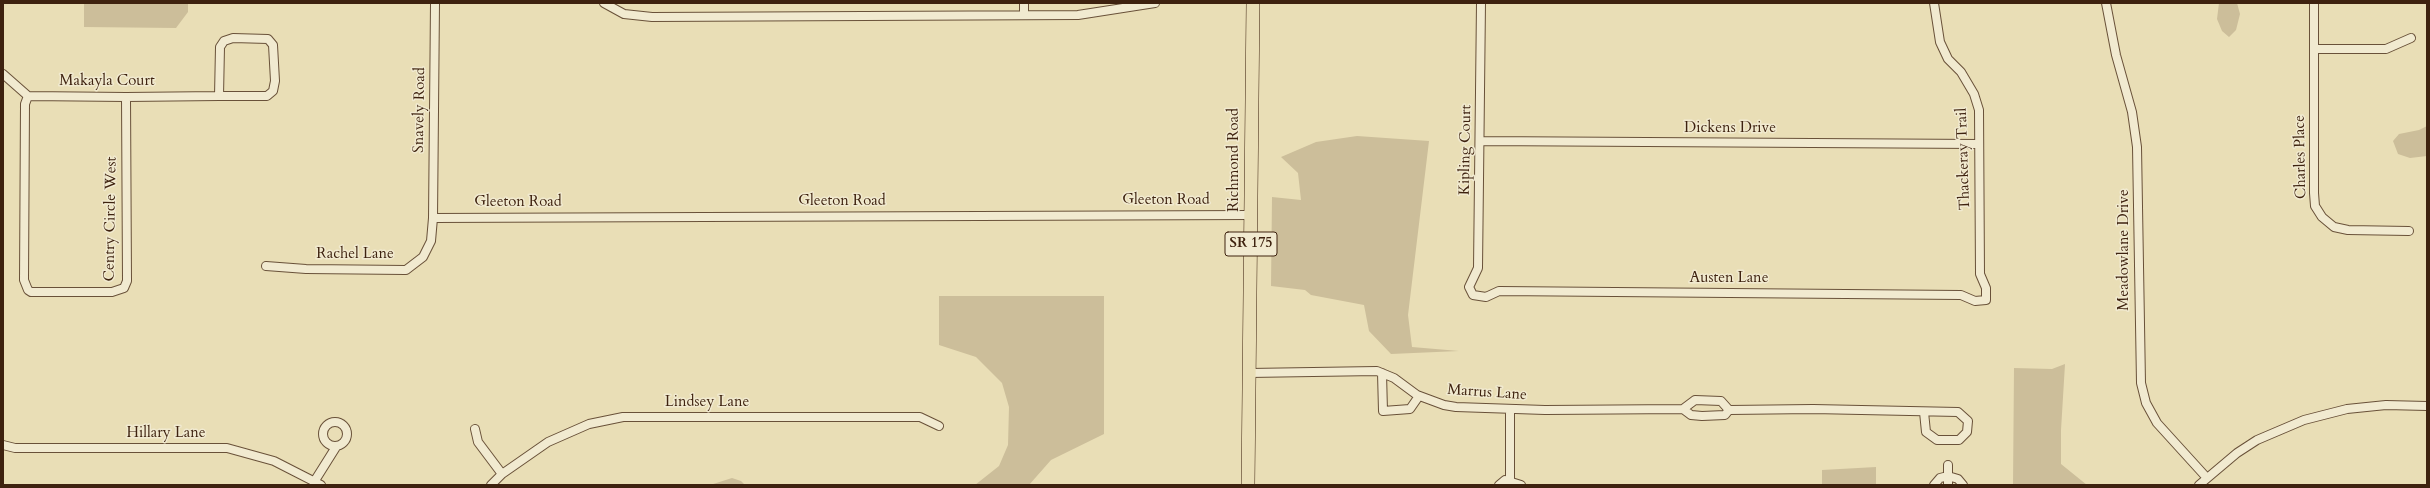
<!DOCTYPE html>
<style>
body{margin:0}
#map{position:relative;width:2430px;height:488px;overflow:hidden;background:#e9deb6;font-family:Cardo,serif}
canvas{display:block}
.frame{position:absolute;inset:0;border:4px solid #3e220f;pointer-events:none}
</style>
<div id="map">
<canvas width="2430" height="488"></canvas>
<div class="frame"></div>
</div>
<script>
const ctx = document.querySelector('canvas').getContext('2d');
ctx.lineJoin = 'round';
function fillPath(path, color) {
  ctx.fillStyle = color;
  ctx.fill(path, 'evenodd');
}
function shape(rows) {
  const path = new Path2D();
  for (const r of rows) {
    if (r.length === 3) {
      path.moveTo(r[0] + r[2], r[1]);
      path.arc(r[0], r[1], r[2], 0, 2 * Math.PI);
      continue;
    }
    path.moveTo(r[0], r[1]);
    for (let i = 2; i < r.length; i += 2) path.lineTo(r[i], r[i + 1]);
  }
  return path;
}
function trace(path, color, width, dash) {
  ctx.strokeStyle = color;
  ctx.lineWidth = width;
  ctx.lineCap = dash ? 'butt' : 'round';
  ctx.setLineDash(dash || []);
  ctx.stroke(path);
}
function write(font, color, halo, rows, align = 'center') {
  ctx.font = font + ' Cardo,serif';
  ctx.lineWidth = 3;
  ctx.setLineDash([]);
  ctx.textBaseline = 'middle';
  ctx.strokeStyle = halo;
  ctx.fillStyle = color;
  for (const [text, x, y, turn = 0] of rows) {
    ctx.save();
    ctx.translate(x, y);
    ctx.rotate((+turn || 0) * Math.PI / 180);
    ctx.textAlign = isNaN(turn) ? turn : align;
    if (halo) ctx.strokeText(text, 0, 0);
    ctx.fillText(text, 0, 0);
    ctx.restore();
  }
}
const green = shape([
 [84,3,188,3,188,12,176,28,84,27],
 [2219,3,2237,3,2240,14,2236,30,2229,37,2222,31,2217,19],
 [2427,126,2427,156,2410,158,2398,154,2393,141,2399,134,2419,130],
 [1357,136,1429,141,1408,315,1412,347,1459,351,1391,354,1369,331,1364,305,1311,295,1305,290,1271,286,1272,197,1301,200,1298,173,1281,157,1316,142],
 [939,296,1104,296,1104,434,1051,460,1029,485,975,485,999,466,1008,445,1009,407,1002,383,976,357,939,345],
 [2065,364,2061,430,2061,464,2087,485,2013,485,2014,368,2052,369],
 [1876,467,1876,485,1822,485,1822,470],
 [732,478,741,481,745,485,710,485]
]);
const minor = shape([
 [604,3,624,14,652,17,1078,15,1155,3],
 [1024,3,1024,15],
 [1481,3,1478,268,1469,287,1473,295,1486,297,1499,291,1961,295,1975,301,1986,300,1986,288,1980,274,1979,110,1974,94,1961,72,1948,59,1940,42,1934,3],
 [2106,3,2116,55,2132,112,2137,147,2141,383,2146,403,2157,423,2207,478],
 [2314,3,2314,193,2315,206,2322,217,2334,227,2348,230,2409,231],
 [2314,49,2386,49,2411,38],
 [3,74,28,96,126,97,219,96,267,96,273,91,275,81,273,45,268,39,233,38,224,41,220,47,219,96],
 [28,96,25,104,24,280,28,290,31,292,112,292,124,288,127,281,126,97],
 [1480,141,1979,144],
 [433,218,1251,215],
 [266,266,306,269,406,270,423,257,431,241,433,218,435,3],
 [1249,373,1377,371,1394,378,1417,395,1444,405,1456,407,1545,410,1683,409,1691,415,1702,416,1725,415,1729,410,1721,401,1695,400,1683,409],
 [1382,373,1383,411,1410,409,1419,396],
 [1729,410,1813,409,1958,412,1968,421,1967,432,1959,440,1937,440,1926,432,1924,412],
 [335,434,12],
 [475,429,478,442,502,474],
 [3,445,15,448,227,448,274,461,321,485],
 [1948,465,1948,485],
 [1510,480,1510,409],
 [314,482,336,447],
 [491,485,502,474,548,442,589,424,623,417,920,417,939,426],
 [1499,485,1505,480,1521,485],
 [1934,485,1940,478,1948,476,1958,479,1963,485],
 [2199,485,2237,453,2257,440,2304,420,2347,409,2386,405,2427,406]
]);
const primary = shape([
 [1248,485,1253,3]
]);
const shields = [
 [1251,244,52]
];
const shieldNames = [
 ["SR 175",1251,244]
];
const streetNames = [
 ["Makayla Court",107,82],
 ["Snavely Road",420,110,-89],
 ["Dickens Drive",1730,129],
 ["Kipling Court",1466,150,-89],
 ["Charles Place",2301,157,-91],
 ["Thackeray Trail",1964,159,-92],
 ["Richmond Road",1235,160,-90],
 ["Gleeton Road",1166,201],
 ["Gleeton Road",842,202],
 ["Gleeton Road",518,203],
 ["Centry Circle West",111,219,-89],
 ["Meadowlane Drive",2125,250,-90],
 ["Rachel Lane",355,255],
 ["Austen Lane",1729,279],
 ["Marrus Lane",1487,393,4],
 ["Lindsey Lane",707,403],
 ["Hillary Lane",166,434]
];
fillPath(green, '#ccbe9a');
trace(minor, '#695139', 10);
trace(primary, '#3e220f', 14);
trace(minor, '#f1ead0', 8);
trace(primary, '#e9deb6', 13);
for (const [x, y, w] of shields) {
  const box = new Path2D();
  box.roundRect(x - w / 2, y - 12, w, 24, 3);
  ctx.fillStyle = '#f1ead0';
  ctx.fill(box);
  trace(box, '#3e220f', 1);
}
write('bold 14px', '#3e220f', null, shieldNames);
write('15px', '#3e220f', '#f1ead0', streetNames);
</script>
